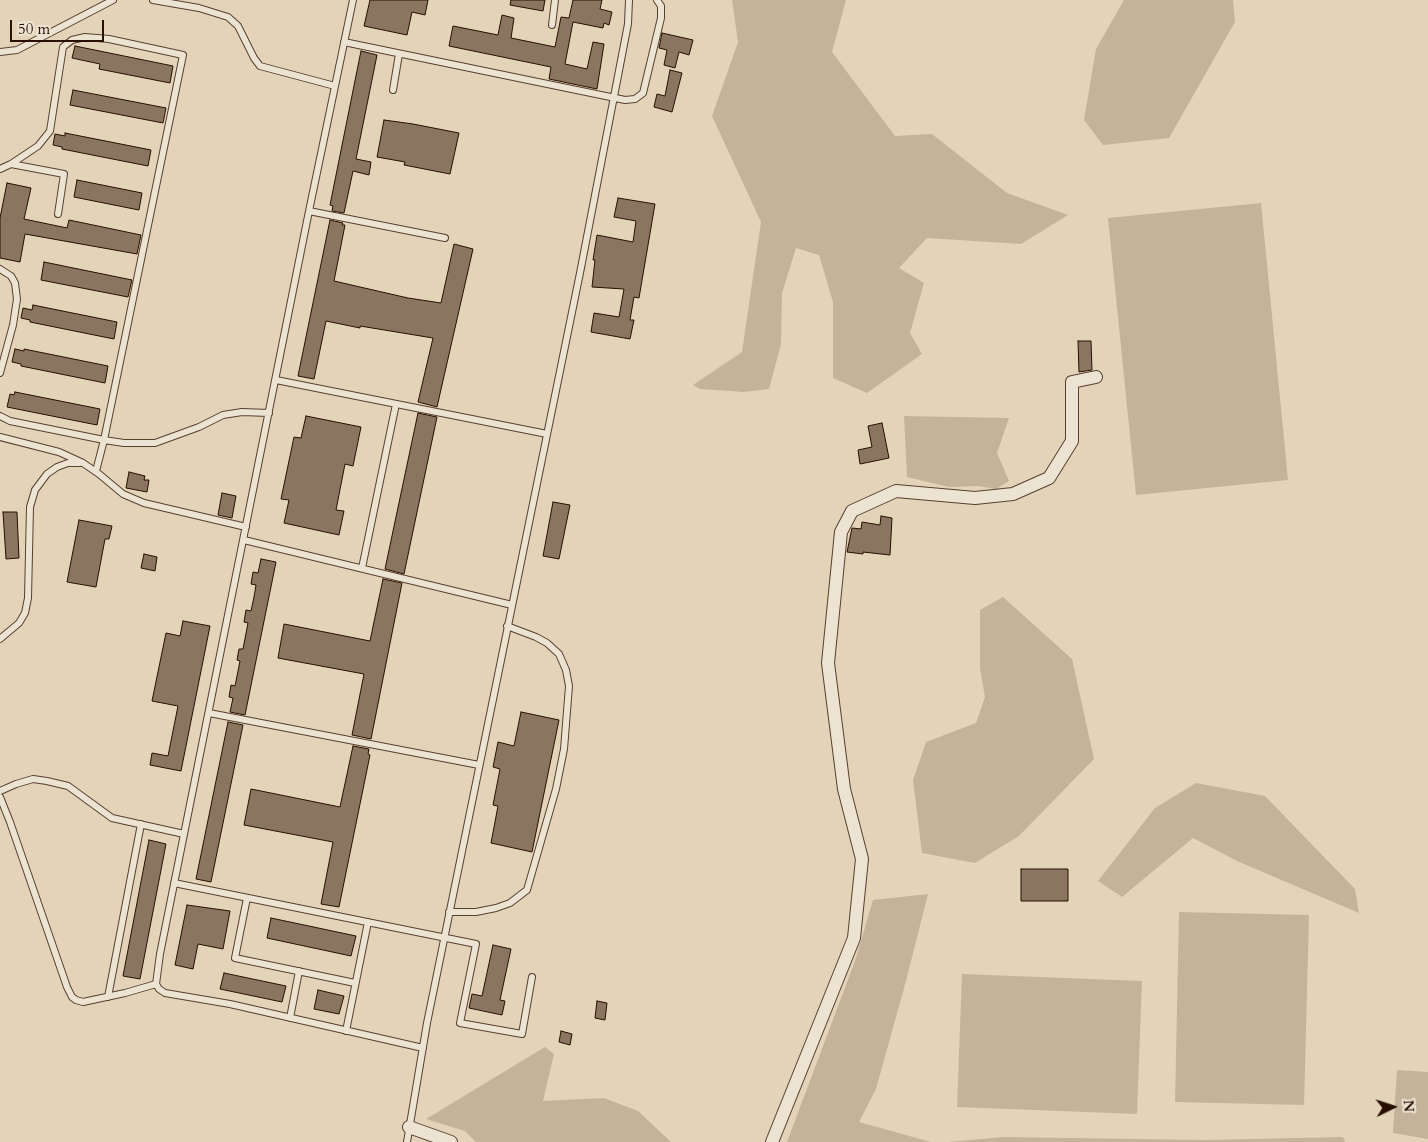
<!DOCTYPE html>
<style>
body{margin:0}
#map{position:relative;width:1428px;height:1142px;overflow:hidden;background:#e3d4b9;font-family:Cardo,serif}
canvas{display:block}
.north{position:absolute;left:1368px;top:1082px;width:50px;height:50px;-webkit-text-stroke:4px #ede3d2;paint-order:stroke;rotate:86deg;font-size:14px;font-weight:700;line-height:20px;text-align:center;color:#280f00}
.north::after{content:'';display:block;margin:auto;width:18px;height:22px;background:#280f00;clip-path:polygon(50% 0,100% 100%,50% 72%,0 100%)}
.scale{position:absolute;left:10px;top:20px;width:94px;height:22px;box-sizing:border-box;border:2px solid #280f00;border-top:0;padding-left:6px;font-size:15px;line-height:18px;white-space:nowrap;color:#280f00;-webkit-text-stroke:4px #ede3d2;paint-order:stroke}
</style>
<div id="map">
<canvas width="1428" height="1142"></canvas>
<div class="north">N</div>
<div class="scale">50 m</div>
</div>
<script>
const ctx = document.querySelector('canvas').getContext('2d');
ctx.lineJoin = 'round';
function fillPath(path, color) {
  ctx.fillStyle = color;
  ctx.fill(path, 'evenodd');
}
function shape(rows) {
  const path = new Path2D();
  for (const r of rows) {
    path.moveTo(r[0], r[1]);
    for (let i = 2; i < r.length; i += 2) path.lineTo(r[i], r[i + 1]);
  }
  return path;
}
function trace(path, color, width, dash) {
  ctx.strokeStyle = color;
  ctx.lineWidth = width;
  ctx.lineCap = dash ? 'butt' : 'round';
  ctx.setLineDash(dash || []);
  ctx.stroke(path);
}
const green = shape([
 [732,0,846,0,832,52,895,136,932,134,1007,193,1068,215,1021,244,927,238,899,268,924,283,910,333,922,354,867,393,833,378,833,302,819,255,796,248,782,293,781,344,769,389,744,392,700,389,693,385,742,352,761,222,712,116,738,42],
 [1124,0,1233,0,1235,22,1169,138,1103,145,1084,120,1096,49],
 [1261,203,1288,480,1136,495,1108,218],
 [904,416,1009,418,997,453,1009,481,996,489,978,486,949,487,907,477],
 [1003,597,1072,659,1094,759,1019,836,975,863,922,853,913,780,926,742,976,723,985,697,980,669,980,610],
 [1196,783,1265,796,1355,889,1359,913,1237,861,1193,838,1122,897,1098,881,1155,808],
 [928,894,906,981,876,1089,859,1122,931,1142,787,1142,855,961,873,900],
 [1179,912,1309,915,1304,1105,1175,1102],
 [962,974,1142,981,1137,1114,957,1107],
 [545,1047,554,1054,543,1101,604,1098,638,1111,671,1142,476,1142,465,1131,426,1119],
 [1397,1070,1428,1072,1428,1139,1393,1133],
 [1004,1137,1205,1140,1343,1137,1345,1142,948,1142]
]);
const building = shape([
 [370,0,428,0,425,15,412,12,407,35,364,26,370,0],
 [511,0,545,0,543,11,510,5,511,0],
 [573,0,602,0,600,9,612,12,609,25,604,23,603,28,573,22,565,64,587,69,593,42,604,44,597,89,549,79,551,67,449,46,453,26,498,35,502,15,514,18,511,38,555,47,561,17,569,18,573,0],
 [662,33,693,40,689,55,679,52,675,68,664,65,667,50,659,48,662,33],
 [75,46,173,66,170,83,99,69,100,64,72,58,75,46],
 [361,51,377,55,356,159,371,162,369,175,353,171,344,213,332,211,333,206,330,205,361,51],
 [670,70,682,73,672,112,654,107,657,94,665,96,670,70],
 [73,90,166,108,163,123,70,105,73,90],
 [384,120,413,124,459,133,450,174,404,165,405,162,377,157,384,120],
 [65,133,151,150,148,166,62,149,62,147,53,145,55,134,65,136,65,133],
 [77,180,142,193,139,210,74,197,77,180],
 [7,183,31,188,24,219,67,228,69,220,141,235,137,254,25,234,20,262,0,258,0,218,7,183],
 [618,198,655,204,639,298,634,297,630,320,634,320,630,339,591,332,594,313,619,317,624,289,592,287,595,260,593,260,597,235,633,242,636,221,614,217,618,198],
 [330,220,343,223,342,225,345,225,334,281,408,298,441,303,454,244,473,249,437,407,418,402,433,338,360,326,360,328,326,321,314,379,298,376,330,220],
 [44,262,132,280,128,297,41,280,44,262],
 [33,305,117,322,114,339,30,322,30,320,21,318,23,308,32,310,33,305],
 [1078,341,1091,341,1092,370,1079,372,1078,341],
 [15,349,24,351,24,349,108,366,105,383,21,366,21,364,12,362,15,349],
 [15,392,100,409,97,425,7,407,10,394,14,395,15,392],
 [418,413,437,417,404,574,385,569,418,413],
 [306,416,361,427,353,466,345,464,336,510,344,511,339,535,284,523,289,500,281,499,294,437,301,438,306,416],
 [882,423,889,458,860,464,858,450,872,447,868,426,882,423],
 [129,472,145,476,144,480,149,480,147,492,126,488,129,472],
 [222,493,236,496,232,518,218,515,222,493],
 [553,502,570,505,559,559,543,556,553,502],
 [3,512,17,512,19,558,6,559,3,512],
 [881,516,892,518,890,555,863,552,863,554,847,552,852,528,861,529,862,522,880,525,881,516],
 [79,520,112,526,109,539,105,539,96,587,67,582,79,520],
 [144,554,157,557,155,571,141,568,144,554],
 [261,559,276,562,245,715,230,712,233,698,229,697,231,685,235,686,240,661,237,660,239,649,243,649,248,623,244,622,246,610,251,611,254,597,256,585,251,584,253,572,258,573,261,559],
 [383,579,402,583,371,739,352,735,364,674,278,658,284,624,370,641,383,579],
 [183,621,210,626,181,771,150,765,152,753,168,756,178,706,152,701,166,633,180,636,183,621],
 [521,712,559,720,532,852,491,843,498,806,493,805,500,769,493,767,498,742,514,746,521,712],
 [228,722,243,725,211,882,196,879,228,722],
 [353,746,369,749,368,754,370,755,339,907,321,904,333,842,244,825,251,789,340,807,353,746],
 [149,840,166,844,140,979,123,976,149,840],
 [1021,869,1068,869,1068,901,1021,901,1021,869],
 [187,905,230,911,223,949,198,944,193,969,175,965,187,905],
 [271,918,356,936,351,956,267,938,271,918],
 [493,945,511,949,500,1000,505,1001,502,1015,469,1008,472,994,482,996,493,945],
 [224,973,286,986,282,1002,220,989,224,973],
 [318,990,344,996,339,1014,314,1009,318,990],
 [597,1001,607,1003,605,1020,595,1018,597,1001],
 [561,1031,572,1034,570,1045,559,1042,561,1031]
]);
const service = shape([
 [153,0,199,8,228,17,238,26,254,58,260,66,335,86],
 [353,0,309,211,160,954,156,984,159,989,165,993,230,1004,423,1048],
 [552,25,555,0],
 [344,42,625,100,635,99,643,93,661,18,661,6,657,0],
 [0,52,17,50,113,0],
 [393,90,399,54],
 [11,164,64,174,58,214],
 [0,169,11,164,38,146,50,131,63,47,72,40,85,37,109,39,183,55,104,440,10,421,0,416],
 [309,211,445,238],
 [0,269,11,276,15,283,17,299,13,325,0,373],
 [276,380,547,434],
 [0,437,59,452,83,463,99,474,123,494,144,503,246,527],
 [96,471,104,440,124,443,155,443,199,427,223,415,242,412,269,413],
 [244,540,512,605],
 [362,568,396,404],
 [0,639,19,623,25,613,28,598,30,507,35,490,47,474,57,467,68,463,80,463],
 [209,713,479,765],
 [0,791,16,784,33,779,47,781,68,786,112,818,184,834],
 [0,797,10,822,67,987,72,997,76,1000,83,1002,125,993,156,984],
 [174,883,476,944,460,1023,522,1034,532,977],
 [247,898,235,958,355,983],
 [449,912,476,912,496,908,510,903,527,890,556,789,564,749,569,686,566,670,559,654,547,643,536,637,507,626],
 [108,997,141,824],
 [290,1018,299,971],
 [346,1031,368,922],
 [407,1142,427,1023,580,273,628,24,629,0]
]);
const minor = shape([
 [409,1127,451,1142],
 [772,1142,854,938,862,859,844,789,828,663,841,532,852,511,896,491,975,498,1013,494,1049,478,1072,441,1072,382,1096,377]
]);
fillPath(green, '#c3b39a');
fillPath(building, '#897560');
trace(building, '#280f00', 1);
trace(service, '#57402e', 8);
trace(minor, '#57402e', 14);
trace(service, '#ede3d2', 6);
trace(minor, '#ede3d2', 12);
</script>
